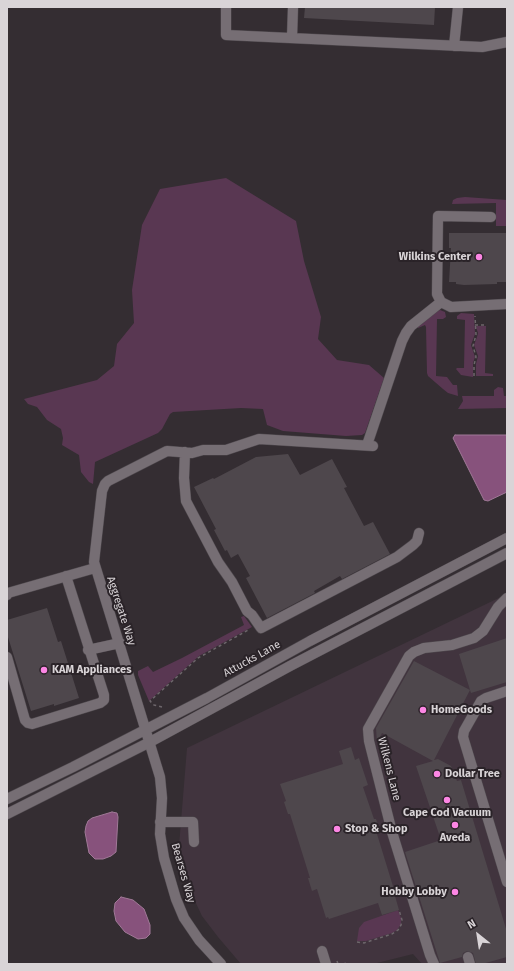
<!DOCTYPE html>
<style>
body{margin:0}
#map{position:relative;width:514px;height:971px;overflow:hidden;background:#342d32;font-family:"Fira Sans",sans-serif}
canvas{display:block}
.frame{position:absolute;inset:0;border:8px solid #d9d4d7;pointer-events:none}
.north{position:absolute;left:458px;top:915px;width:40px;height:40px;-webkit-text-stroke:3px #2a2328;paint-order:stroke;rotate:330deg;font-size:11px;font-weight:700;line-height:16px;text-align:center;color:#d9d4d7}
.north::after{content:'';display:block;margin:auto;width:14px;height:18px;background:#d9d4d7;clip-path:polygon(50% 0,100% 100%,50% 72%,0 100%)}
</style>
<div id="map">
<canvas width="514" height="971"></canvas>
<div class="frame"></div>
<div class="north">N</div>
</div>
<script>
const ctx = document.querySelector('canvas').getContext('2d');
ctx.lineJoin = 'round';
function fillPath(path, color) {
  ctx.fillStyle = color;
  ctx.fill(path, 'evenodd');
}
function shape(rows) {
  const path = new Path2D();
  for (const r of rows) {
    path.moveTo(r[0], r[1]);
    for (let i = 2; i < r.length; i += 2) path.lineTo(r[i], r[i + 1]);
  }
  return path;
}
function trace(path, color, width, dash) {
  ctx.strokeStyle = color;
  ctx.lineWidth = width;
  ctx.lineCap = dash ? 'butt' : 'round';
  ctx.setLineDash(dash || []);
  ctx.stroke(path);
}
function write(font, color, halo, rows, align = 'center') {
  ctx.font = font + ' "Fira Sans",sans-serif';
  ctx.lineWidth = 4;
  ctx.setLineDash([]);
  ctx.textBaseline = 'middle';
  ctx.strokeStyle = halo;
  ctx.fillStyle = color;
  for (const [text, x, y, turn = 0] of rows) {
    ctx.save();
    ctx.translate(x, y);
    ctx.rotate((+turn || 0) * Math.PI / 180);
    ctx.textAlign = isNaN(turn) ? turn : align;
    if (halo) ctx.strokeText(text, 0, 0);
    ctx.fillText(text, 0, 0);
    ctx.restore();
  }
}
const built = shape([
 [507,594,507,964,422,964,413,954,373,964,241,964,218,937,202,916,192,895,179,846,187,748]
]);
const green = shape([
 [226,178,296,221,304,261,321,317,318,339,337,360,369,365,384,378,365,433,362,435,346,436,283,431,267,425,263,409,241,408,173,412,170,414,162,429,158,433,95,462,93,484,89,482,81,472,79,455,62,445,63,438,61,429,47,420,37,407,28,404,24,399,97,380,114,366,117,344,134,323,132,290,142,225,160,189],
 [465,197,507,200,507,226,496,226,496,203,452,204,453,200,457,198],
 [440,310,445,312,446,317,443,319,437,319,436,376,447,377,453,385,457,385,458,396,448,393,443,389,428,376,427,373,426,327,425,325,418,328,418,327,433,313],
 [461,313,474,314,475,334,471,345,475,357,473,363,473,377,461,375,456,369,457,368,464,368,465,320,457,319,457,316],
 [477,326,486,326,485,373,493,374,493,376,476,376,476,364,478,356,474,345,477,337,478,333,476,327],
 [498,387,503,388,504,396,507,396,507,408,458,409,463,401,462,396,494,396,494,390],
 [244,616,252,627,199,656,149,701,138,675,138,671,148,666,153,672,182,658,244,625,241,617],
 [398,910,401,918,401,924,397,930,392,933,366,941,357,941,359,928,364,922]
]);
const water = shape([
 [455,435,507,435,507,492,488,501,484,500,453,438,455,435],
 [112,812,117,813,118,817,116,852,111,856,103,859,95,859,89,853,85,832,86,826,88,821,92,818,112,812],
 [121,897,133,900,144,909,150,925,150,934,146,938,138,939,125,932,116,921,114,911,115,903,121,897]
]);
const building = shape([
 [305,7,435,7,434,25,304,18],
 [449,233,507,233,507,282,497,282,497,284,464,285,456,284,456,282,449,282,451,248,449,248],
 [288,454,300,475,332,459,347,487,344,488,364,526,373,522,390,554,342,579,340,576,314,591,315,593,267,618,246,578,250,576,238,554,231,558,227,550,225,551,214,530,216,529,194,487,213,478,214,479,256,457],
 [47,608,58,642,61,641,79,698,54,706,54,704,31,711,7,634,7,620],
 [507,638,507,682,471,693,470,690,434,760,438,759,451,766,457,781,461,780,507,932,507,957,482,964,476,964,473,953,467,951,463,953,462,957,440,963,405,852,441,840,416,766,433,761,382,733,377,743,376,728,414,661,470,690,459,654],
 [351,747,355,760,359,758,368,785,363,787,374,819,376,819,381,833,377,834,396,896,395,896,399,910,382,915,378,903,329,919,328,917,326,918,317,889,312,891,308,878,310,878,290,814,288,814,284,802,286,801,280,784,343,764,339,751]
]);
const path = shape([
 [475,325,486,325],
 [474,376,474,365,476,357,473,346,476,335,475,316],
 [162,707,154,705,150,701,198,658,250,629],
 [357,942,364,943,370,941,392,934,398,930,401,925,402,920,399,910],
 [337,961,338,964],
 [343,964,347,963]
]);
const minor = shape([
 [226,7,226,35,482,47,507,42],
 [292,38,293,7],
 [454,46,458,7],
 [491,217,438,216,437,294,441,302,451,307,507,304],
 [367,445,402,341,406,333,411,326,441,302],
 [185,452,184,478,186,501,218,562,232,582,247,611,252,615,261,628,397,557,413,545,417,541,419,533],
 [7,595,8,593,95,568],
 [88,650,120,643],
 [7,657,25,720,28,723,32,724,100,703,104,700,104,695,66,576],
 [507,691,486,698,481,701,464,731,463,737,507,882],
 [7,799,73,767,207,698,310,641,507,538],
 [7,814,150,742,290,666,507,553],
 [160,822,193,822,194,842],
 [322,951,326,964],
 [468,957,470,964],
 [221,964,199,940,184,918,176,899,164,858,160,834,162,798,160,777,94,562,102,491,105,484,108,481,167,451,192,453,203,450,226,450,259,439,373,446],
 [434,964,430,955,392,832,369,741,368,729,409,656,414,652,424,648,452,645,474,638,483,631,498,607,507,598]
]);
const markers = [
 [479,257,4,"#fc86e4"],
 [44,670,4,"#fc86e4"],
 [423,710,4,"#fc86e4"],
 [437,774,4,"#fc86e4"],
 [447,800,4,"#fc86e4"],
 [455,825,4,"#fc86e4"],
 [337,829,4,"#fc86e4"],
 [455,892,4,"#fc86e4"]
];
const poiNames = [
 ["Wilkins Center",471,257,"right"],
 ["KAM Appliances",52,670],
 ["HomeGoods",431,710],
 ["Dollar Tree",445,774],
 ["Cape Cod Vacuum",447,813,"center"],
 ["Stop & Shop",345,829],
 ["Aveda",455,838,"center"],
 ["Hobby Lobby",447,892,"right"]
];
const streetNames = [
 ["Aggregate Way",121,611,72],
 ["Attucks Lane",252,659,-29],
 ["Wilkens Lane",389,769,76],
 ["Bearses Way",183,873,74]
];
fillPath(built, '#41343e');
fillPath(green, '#593752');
fillPath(water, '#87527c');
trace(water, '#a07997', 1);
fillPath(building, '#4e474c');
trace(minor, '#504a4f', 11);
trace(path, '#6d666b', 1.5, [3, 3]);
trace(minor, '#766e74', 10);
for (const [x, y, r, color] of markers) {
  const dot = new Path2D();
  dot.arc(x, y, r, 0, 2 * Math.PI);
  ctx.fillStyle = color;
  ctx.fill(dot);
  trace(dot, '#2a2328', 1.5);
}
write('bold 11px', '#d9d4d7', '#2a2328', poiNames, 'left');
write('11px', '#d9d4d7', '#2a2328', streetNames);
</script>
